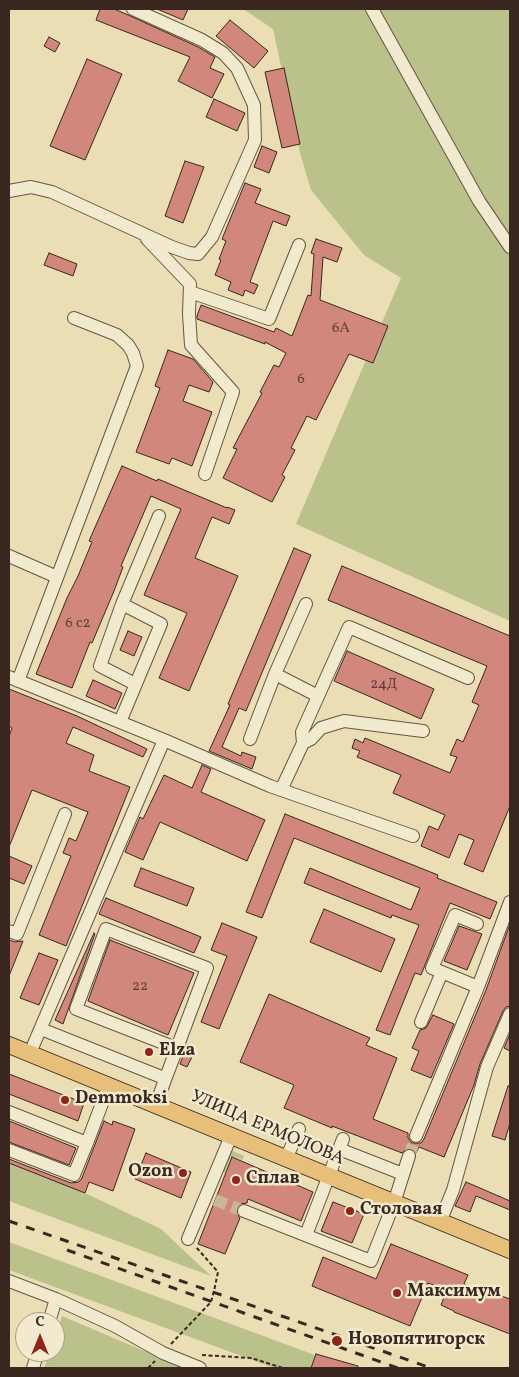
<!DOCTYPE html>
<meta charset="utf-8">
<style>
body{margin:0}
#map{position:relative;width:519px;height:1377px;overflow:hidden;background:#ebdeb4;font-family:Vollkorn,serif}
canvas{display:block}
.frame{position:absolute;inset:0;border:10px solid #392720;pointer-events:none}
.north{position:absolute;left:15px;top:1312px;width:50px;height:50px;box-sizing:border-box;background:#f2eace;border:1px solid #a89c88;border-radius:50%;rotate:0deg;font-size:14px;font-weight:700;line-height:20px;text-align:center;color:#392720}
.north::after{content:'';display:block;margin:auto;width:18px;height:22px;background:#8f2418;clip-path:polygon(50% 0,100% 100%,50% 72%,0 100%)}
</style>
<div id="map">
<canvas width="519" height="1377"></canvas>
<div class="frame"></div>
<div class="north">С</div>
</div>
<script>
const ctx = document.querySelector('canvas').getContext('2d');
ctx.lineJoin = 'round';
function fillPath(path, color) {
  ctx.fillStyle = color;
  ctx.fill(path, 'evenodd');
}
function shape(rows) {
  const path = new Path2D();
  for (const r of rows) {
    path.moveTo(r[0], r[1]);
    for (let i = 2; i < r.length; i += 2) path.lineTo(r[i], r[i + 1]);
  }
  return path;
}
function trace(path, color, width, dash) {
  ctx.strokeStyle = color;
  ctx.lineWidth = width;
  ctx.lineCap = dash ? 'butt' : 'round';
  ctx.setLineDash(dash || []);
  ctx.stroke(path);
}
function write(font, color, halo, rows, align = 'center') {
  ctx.font = font + ' Vollkorn,serif';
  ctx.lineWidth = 5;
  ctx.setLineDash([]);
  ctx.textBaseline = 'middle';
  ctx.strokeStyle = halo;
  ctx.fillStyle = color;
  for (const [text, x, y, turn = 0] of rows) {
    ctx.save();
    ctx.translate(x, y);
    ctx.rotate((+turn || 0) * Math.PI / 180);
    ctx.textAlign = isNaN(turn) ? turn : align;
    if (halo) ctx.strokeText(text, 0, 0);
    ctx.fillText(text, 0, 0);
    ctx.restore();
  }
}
const green = shape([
 [243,9,510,9,510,621,296,524,401,278,364,255,311,190,300,153,273,29],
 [228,1149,244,1156,242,1160,232,1156,225,1173,220,1169],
 [9,1163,87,1194,161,1229,211,1276,9,1201],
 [9,1242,350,1368,274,1368,9,1270],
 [62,1316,184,1368,44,1368,50,1352,55,1352,55,1338]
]);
const building = shape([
 [100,9,114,9,126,14,198,47,215,57,210,68,224,74,212,98,178,81,190,57,96,20,100,9],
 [157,9,188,9,183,20,157,9],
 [230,20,268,51,254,68,216,36,230,20],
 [49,37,60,43,55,52,44,46,49,37],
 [87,59,122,74,85,160,50,146,87,59],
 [284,68,300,144,282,148,265,72,284,68],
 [214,99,245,113,237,131,206,117,214,99],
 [262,146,277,152,269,173,254,167,262,146],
 [185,161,204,167,183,223,165,216,185,161],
 [245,183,261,189,255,203,290,216,286,226,273,221,250,282,258,285,254,294,245,290,243,296,228,290,231,282,215,275,221,260,219,259,226,241,222,239,245,183],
 [316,239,342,248,337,262,323,257,320,300,388,326,373,363,349,354,316,420,307,416,291,448,295,450,282,475,285,477,272,502,223,478,237,449,233,448,262,393,260,392,274,365,279,367,286,353,265,342,265,344,197,319,197,316,201,305,274,332,276,328,292,336,308,295,311,296,314,254,311,253,316,239],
 [49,253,77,264,73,276,44,265,49,253],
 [168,350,193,359,213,382,209,392,189,385,183,401,212,412,192,466,172,458,169,464,136,452,160,388,155,386,168,350],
 [122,466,157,481,158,479,227,508,227,507,235,510,229,524,212,517,195,558,238,576,189,691,159,678,187,613,144,595,181,509,151,496,121,566,123,567,114,591,92,643,90,642,72,688,36,674,67,598,78,576,92,542,89,541,122,466],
 [294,548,311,555,246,711,239,708,222,747,241,756,242,752,256,757,252,769,209,751,230,705,228,704,294,548],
 [342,566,510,636,510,806,483,872,464,864,474,840,459,834,449,858,421,846,429,826,438,830,445,815,393,793,401,775,357,757,360,751,352,748,355,739,363,743,365,738,450,773,457,757,450,755,457,739,463,742,479,705,472,702,487,666,328,600,342,566],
 [128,631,142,637,134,656,120,650,128,631],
 [347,651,434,689,421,719,334,681,347,651],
 [93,680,122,693,115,709,86,696,93,680],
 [9,689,77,716,147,749,143,757,73,727,66,743,94,755,89,771,130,787,66,946,39,935,71,856,63,853,69,838,76,841,88,812,32,790,9,847,9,736,12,728,9,726,9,689],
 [202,765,211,769,201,792,265,820,247,861,160,822,143,860,125,852,140,817,143,819,164,775,192,788,202,765],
 [285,814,438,875,437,878,497,902,490,919,450,903,421,975,415,973,390,1035,376,1030,419,925,392,915,391,918,304,883,310,868,411,910,420,888,294,838,262,918,246,912,285,814],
 [9,856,32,866,24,884,9,878,9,856],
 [141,868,194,888,187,906,134,886,141,868],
 [106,898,201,937,194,953,99,914,106,898],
 [324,909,395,939,381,972,310,942,324,909],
 [222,923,257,937,219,1029,201,1022,227,956,211,950,222,923],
 [510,924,510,1006,506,1007,503,1011,480,1064,474,1085,444,1157,419,1147,416,1153,412,1148,408,1148,402,1153,332,1126,332,1128,284,1108,294,1085,240,1062,269,994,370,1038,366,1045,397,1058,373,1119,408,1133,408,1138,412,1143,421,1143,424,1139,486,990,510,924],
 [459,926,482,934,467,970,444,961,459,926],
 [94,933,95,934,63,1024,55,1020,94,933],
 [9,940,15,942,23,941,9,976,9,940],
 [110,940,194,973,168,1035,88,1001,110,940],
 [39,953,58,960,39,1005,20,998,39,953],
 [433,1015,454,1024,431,1078,411,1070,419,1051,412,1048,420,1030,426,1028,433,1015],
 [510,1034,510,1051,504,1048,510,1034],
 [184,1054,192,1057,187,1067,180,1064,184,1054],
 [9,1074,84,1103,78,1121,9,1094,9,1074],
 [508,1086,510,1086,510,1123,505,1140,492,1136,508,1086],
 [9,1121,76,1148,69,1165,9,1142,9,1121],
 [104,1121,112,1125,113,1121,135,1129,113,1191,89,1182,85,1193,9,1163,9,1159,71,1183,79,1182,82,1178,104,1121],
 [146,1153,191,1172,181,1198,135,1179,146,1153],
 [232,1157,313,1192,301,1221,248,1199,247,1203,239,1204,236,1212,240,1218,225,1254,198,1244,232,1157],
 [466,1182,510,1201,510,1210,476,1196,470,1212,455,1206,466,1182],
 [333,1202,364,1214,352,1243,321,1231,333,1202],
 [391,1244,468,1275,464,1284,486,1293,493,1293,510,1299,510,1334,454,1312,454,1311,441,1305,447,1290,428,1283,410,1326,312,1286,323,1257,376,1279,391,1244],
 [316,1354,358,1366,358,1368,311,1368,316,1354]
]);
const minorTunnel = shape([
 [409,1156,416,1136],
 [215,1200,244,1211]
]);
const path = shape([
 [171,1344,211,1302,214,1291,218,1272,196,1247],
 [202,1355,251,1358,283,1368],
 [148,1368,155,1361]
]);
const minor = shape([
 [372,9,479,201,510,247],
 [9,191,31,187,52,192,172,247,189,253,198,254,212,237,255,140,254,105,237,68,223,53,202,40,133,9],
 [147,239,190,284,189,314,191,345,233,392,205,474],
 [190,292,269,319,299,245],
 [9,556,57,577],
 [275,674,318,696],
 [9,677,164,740],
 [18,681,137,366,133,353,128,345,117,335,74,318],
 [135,684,100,666,122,604,159,516],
 [120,722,161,624,122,604],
 [250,739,275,674,306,604],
 [303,743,311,739,321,728,344,721,423,731],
 [281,790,303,743,302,732,349,627,468,678],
 [477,924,455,915,432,968,478,987],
 [9,931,17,934,65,814],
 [421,1022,442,972],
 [41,1029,164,1078],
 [30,1053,164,740,270,786,413,836],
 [156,1104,207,968,106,929,76,1009,176,1048],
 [9,1112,87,1143,74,1175,9,1150],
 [416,1136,478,987,510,902],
 [87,1143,109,1085],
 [339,1149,403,1174],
 [286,1159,299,1129],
 [244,1211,371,1261,394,1203,409,1156],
 [440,1222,453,1190,487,1067,510,1014],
 [306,1235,343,1139],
 [188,1239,231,1136],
 [9,1281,56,1299,115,1326,163,1353,200,1368],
 [49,1322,56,1299],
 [33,1368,38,1352]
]);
const major = shape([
 [9,1045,510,1250]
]);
const rail = shape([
 [9,1221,431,1368],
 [67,1250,398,1368]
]);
const markers = [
 [149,1052,5,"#8f2418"],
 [65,1100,5,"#8f2418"],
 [183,1173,5,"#8f2418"],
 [236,1180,5,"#8f2418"],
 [350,1211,5,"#8f2418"],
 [397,1293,5,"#8f2418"],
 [337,1341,6,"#8f2418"]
];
const numberNames = [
 ["6А",341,329],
 ["6",301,380],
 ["6 с2",78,624],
 ["24Д",384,685],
 ["22",140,987]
];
const poiNames = [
 ["Elza",159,1052],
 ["Demmoksi",75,1100],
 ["Ozon",173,1173,"right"],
 ["Сплав",246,1180],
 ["Столовая",360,1211],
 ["Максимум",407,1293],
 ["Новопятигорск",348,1341]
];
const streetNames = [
 ["УЛИЦА ЕРМОЛОВА",267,1129,23]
];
fillPath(green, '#bac18b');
fillPath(building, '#d1877b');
trace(building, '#392720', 1);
trace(minorTunnel, '#c7b996', 12, [12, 6]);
trace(minor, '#665545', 14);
trace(major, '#392720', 18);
trace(path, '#392720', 2, [4, 2.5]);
trace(minor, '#f2eace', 12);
trace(major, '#e6bf7a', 16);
trace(rail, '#392720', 3, [9, 9]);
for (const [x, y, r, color] of markers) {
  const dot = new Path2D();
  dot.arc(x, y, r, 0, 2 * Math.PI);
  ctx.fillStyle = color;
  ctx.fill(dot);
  trace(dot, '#f2eace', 2);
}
write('15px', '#5f3f37', null, numberNames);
write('bold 18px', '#392720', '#f2eace', poiNames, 'left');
write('18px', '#392720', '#f2eace', streetNames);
</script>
